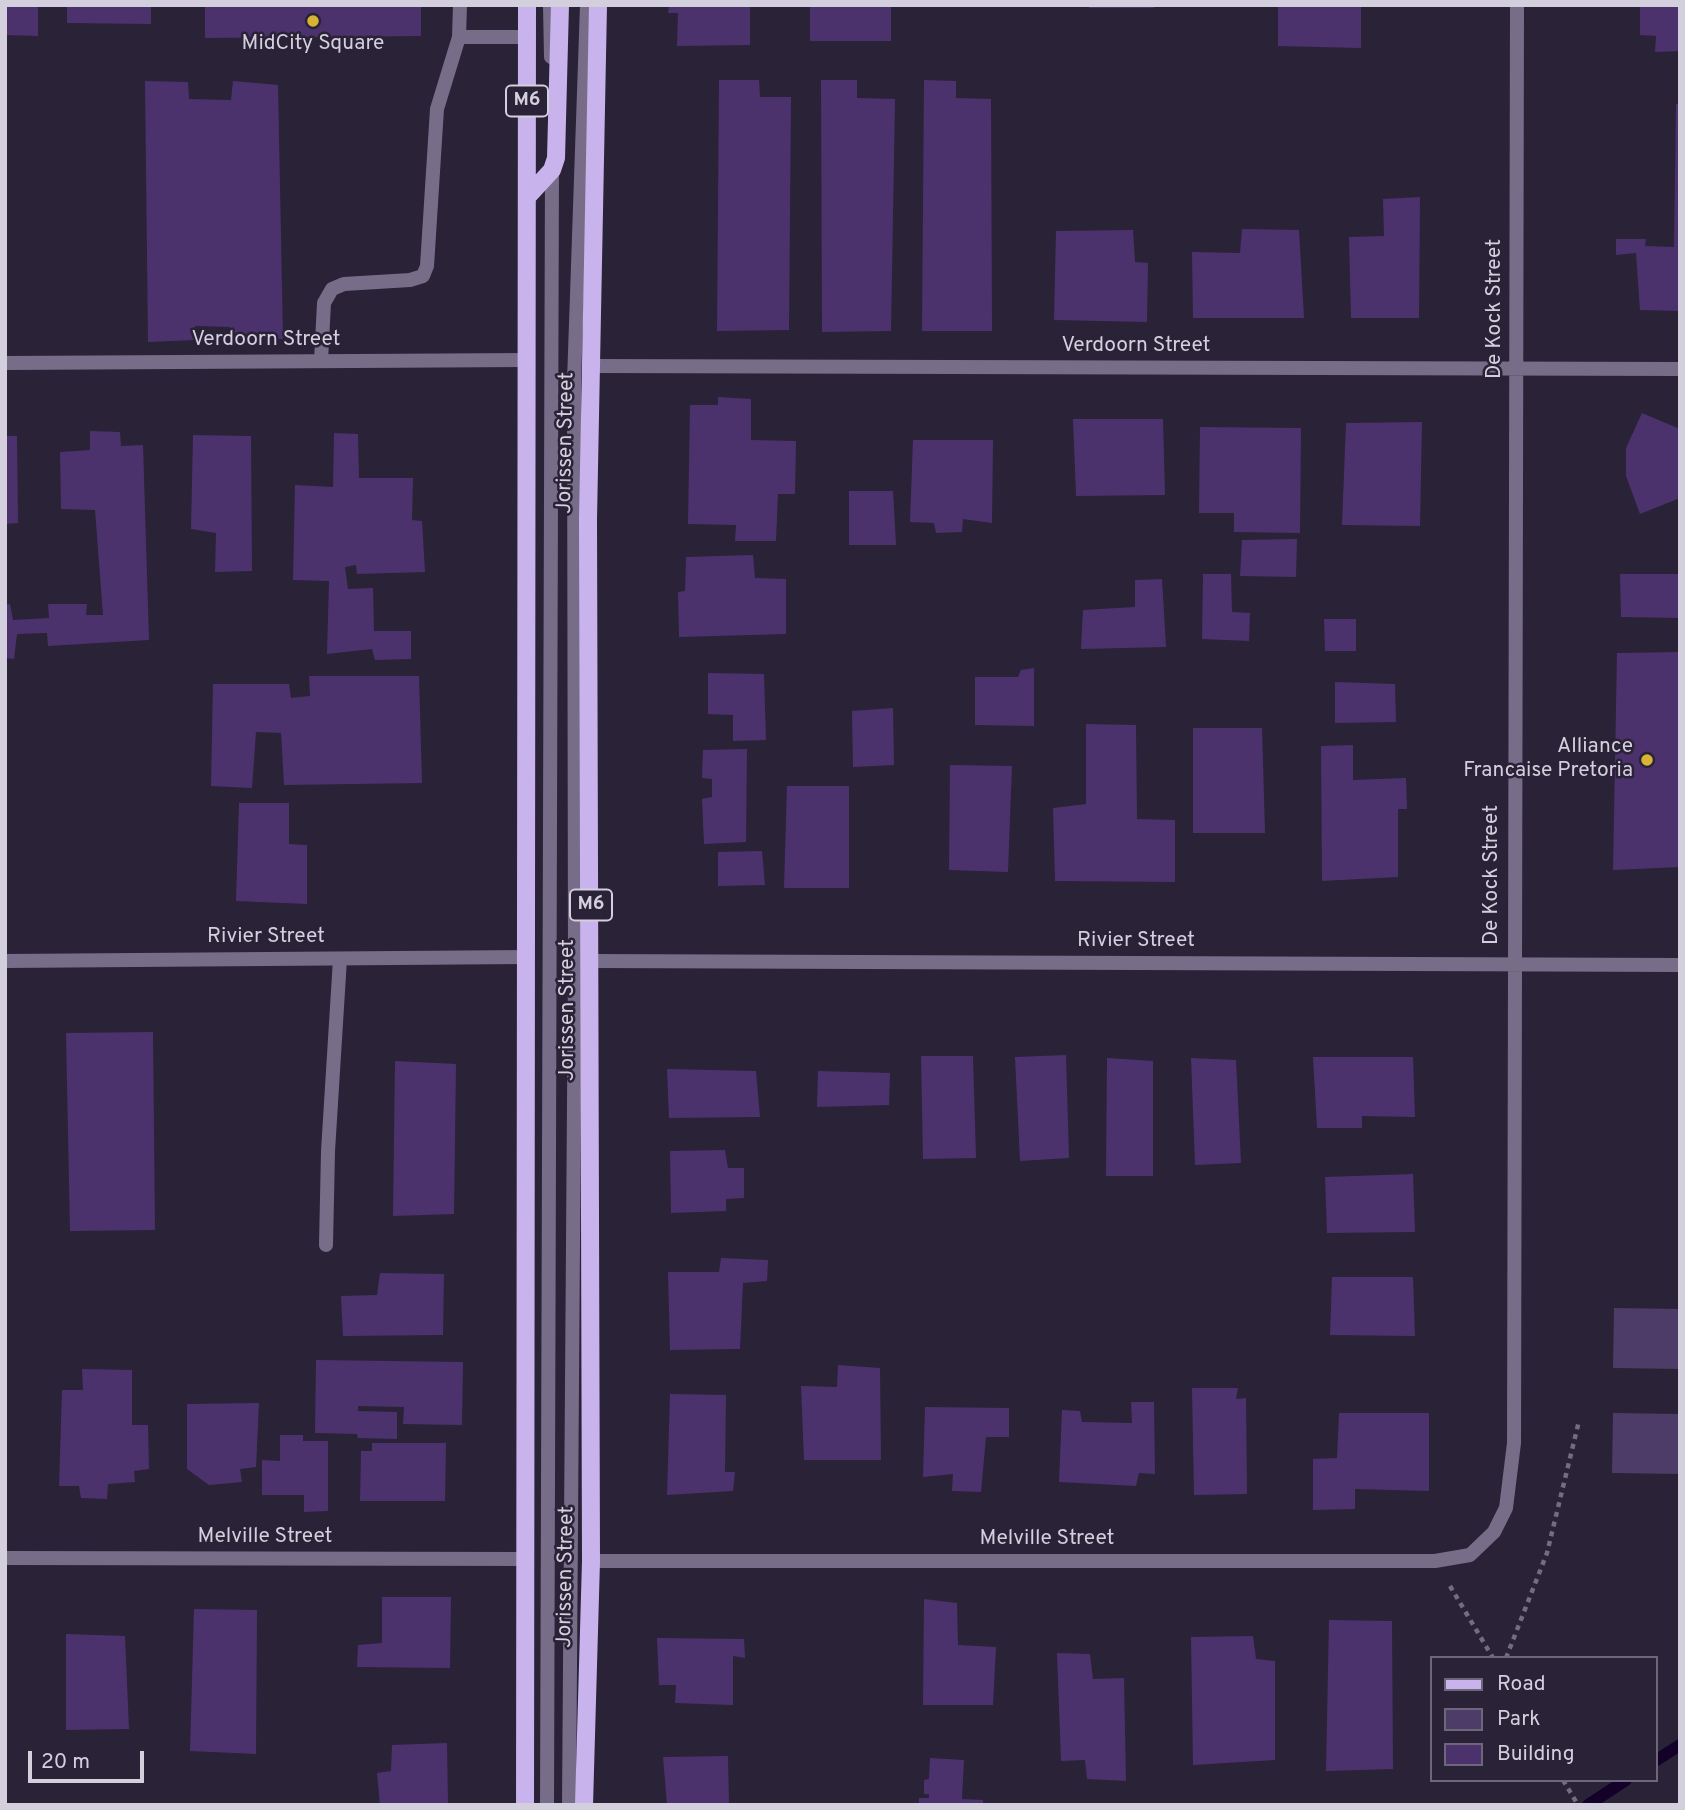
<!DOCTYPE html>
<style>
body{margin:0}
#map{position:relative;width:1685px;height:1810px;overflow:hidden;background:#2a2237;font-family:Overpass,sans-serif}
canvas{display:block}
.frame{position:absolute;inset:0;border:7px solid #d4cfdd;pointer-events:none}
.legend{position:absolute;left:1430px;top:1656px;width:228px;height:126px;box-sizing:border-box;background:#2a2237;border:2px solid #6e6779;margin:0;padding:9px 12px;list-style:none;font-size:21px;color:#d4cfdd}
.legend li{display:flex;align-items:center;gap:14px;height:35px}
.legend b{width:35px;border:2px solid #6e6779}
.scale{position:absolute;left:28px;top:1751px;width:116px;height:32px;box-sizing:border-box;border:4px solid #d4cfdd;border-top:0;padding-left:9px;font-size:21px;line-height:24px;white-space:nowrap;color:#d4cfdd;-webkit-text-stroke:5px #2a2237;paint-order:stroke}
</style>
<div id="map">
<canvas width="1685" height="1810"></canvas>
<div class="frame"></div>
<ul class="legend">
<li><b style="height:9px;background:#c9b3ed"></b>Road</li>
<li><b style="height:19px;background:#4d3c67"></b>Park</li>
<li><b style="height:19px;background:#4b326d"></b>Building</li>
</ul>
<div class="scale">20 m</div>
</div>
<script>
const ctx = document.querySelector('canvas').getContext('2d');
ctx.lineJoin = 'round';
function fillPath(path, color) {
  ctx.fillStyle = color;
  ctx.fill(path, 'evenodd');
}
function shape(rows) {
  const path = new Path2D();
  for (const r of rows) {
    path.moveTo(r[0], r[1]);
    for (let i = 2; i < r.length; i += 2) path.lineTo(r[i], r[i + 1]);
  }
  return path;
}
function trace(path, color, width, dash) {
  ctx.strokeStyle = color;
  ctx.lineWidth = width;
  ctx.lineCap = dash ? 'butt' : 'round';
  ctx.setLineDash(dash || []);
  ctx.stroke(path);
}
function write(font, color, halo, rows, align = 'center') {
  ctx.font = font + ' Overpass,sans-serif';
  ctx.lineWidth = 5;
  ctx.setLineDash([]);
  ctx.textBaseline = 'middle';
  ctx.strokeStyle = halo;
  ctx.fillStyle = color;
  for (const [text, x, y, turn = 0] of rows) {
    ctx.save();
    ctx.translate(x, y);
    ctx.rotate((+turn || 0) * Math.PI / 180);
    ctx.textAlign = isNaN(turn) ? turn : align;
    if (halo) ctx.strokeText(text, 0, 0);
    ctx.fillText(text, 0, 0);
    ctx.restore();
  }
}
const green = shape([
 [1614,1308,1680,1309,1680,1369,1613,1368],
 [1613,1413,1680,1414,1680,1474,1612,1473]
]);
const stream = shape([
 [1655,1761,1680,1745],
 [1588,1805,1626,1780]
]);
const building = shape([
 [5,5,38,5,38,36,5,35],
 [67,5,151,5,151,24,67,23],
 [205,5,421,5,421,36,205,38],
 [669,5,750,5,750,45,677,46,678,13,668,13],
 [810,5,891,5,891,41,810,41],
 [1089,5,1154,5,1154,8,1089,8],
 [1278,5,1361,5,1361,48,1278,46],
 [1640,5,1680,5,1680,51,1655,52,1656,36,1640,35],
 [719,80,759,80,760,97,791,97,789,330,717,331],
 [821,80,857,80,857,98,895,99,891,331,822,332],
 [924,80,956,81,956,98,991,99,992,331,922,331],
 [145,81,188,82,189,99,231,100,233,81,278,85,283,339,230,339,230,327,195,326,195,340,148,342],
 [1680,103,1680,311,1640,310,1636,253,1616,255,1616,239,1646,239,1645,246,1674,247,1676,104],
 [1420,197,1419,318,1351,318,1349,237,1384,236,1383,199],
 [1242,229,1299,230,1304,318,1193,318,1192,252,1240,253],
 [1133,230,1135,262,1148,263,1147,322,1054,320,1056,231],
 [718,397,751,399,751,440,796,441,795,494,778,494,776,541,735,541,736,525,688,524,690,405,718,405],
 [1642,413,1680,429,1680,498,1640,514,1626,476,1626,448],
 [1073,419,1163,419,1165,495,1076,496],
 [1422,422,1420,526,1342,525,1346,423],
 [1200,427,1301,428,1300,533,1234,532,1234,513,1199,513],
 [90,431,120,432,121,446,143,445,149,640,48,646,47,633,17,634,14,659,5,658,5,605,10,604,13,620,49,618,48,604,87,604,86,615,103,615,95,510,61,509,60,452,90,450],
 [334,433,358,434,359,478,413,478,412,520,422,521,425,572,357,574,356,565,345,567,348,589,373,588,374,631,411,631,411,659,375,660,372,649,327,654,329,581,293,580,295,485,333,487],
 [193,435,251,436,252,571,215,572,216,533,191,529],
 [5,436,17,436,18,523,5,524],
 [913,440,993,440,992,523,963,519,962,532,936,533,934,523,910,522],
 [849,491,893,491,896,545,849,545],
 [1297,539,1296,577,1240,576,1242,540],
 [753,555,755,578,786,579,786,634,679,637,678,592,685,591,686,557],
 [1203,574,1231,574,1232,612,1250,613,1249,641,1202,639],
 [1620,574,1680,574,1680,618,1621,617],
 [1162,579,1166,647,1081,649,1083,610,1135,607,1135,580],
 [1324,619,1356,619,1356,651,1325,651],
 [1680,652,1680,867,1613,870,1617,653],
 [1034,668,1034,726,975,725,975,677,1018,677,1021,670],
 [708,673,764,674,766,740,733,741,733,715,708,714],
 [309,676,419,676,422,783,284,785,281,733,256,732,252,788,211,786,213,684,289,684,291,698,310,696],
 [1335,682,1395,684,1396,722,1335,723],
 [893,708,894,765,853,767,852,711],
 [1086,724,1136,725,1137,819,1175,820,1175,882,1055,881,1053,808,1086,804],
 [1193,728,1262,728,1265,833,1193,833],
 [1353,745,1353,780,1406,778,1407,809,1398,809,1398,877,1322,881,1321,746],
 [747,749,746,842,704,844,702,799,712,797,712,779,702,778,703,750],
 [950,765,1012,766,1008,872,949,870],
 [787,786,849,786,849,888,784,888],
 [239,803,289,803,289,844,307,845,307,904,236,901],
 [762,851,765,885,718,886,718,852],
 [153,1032,155,1230,70,1231,66,1033],
 [1066,1055,1069,1158,1020,1161,1015,1057],
 [921,1056,973,1056,976,1158,923,1159],
 [1313,1057,1413,1057,1415,1117,1362,1116,1362,1128,1317,1128],
 [1107,1058,1153,1061,1153,1176,1106,1176],
 [1191,1058,1236,1060,1241,1163,1195,1165],
 [395,1061,456,1064,454,1214,393,1216],
 [667,1069,756,1071,760,1117,669,1118],
 [818,1071,890,1073,889,1105,817,1107],
 [725,1150,728,1168,744,1168,744,1198,726,1199,726,1211,671,1213,670,1151],
 [1413,1174,1415,1232,1327,1233,1325,1177],
 [721,1258,768,1260,767,1281,743,1283,740,1349,670,1350,668,1272,719,1272],
 [380,1273,444,1274,443,1335,343,1336,341,1296,377,1295],
 [1332,1277,1413,1277,1415,1336,1330,1335],
 [316,1360,463,1362,462,1425,403,1424,404,1407,358,1406,358,1411,397,1412,397,1439,358,1438,357,1434,315,1433],
 [838,1365,880,1368,881,1460,804,1460,801,1386,837,1387],
 [82,1369,132,1370,132,1425,148,1425,149,1469,134,1471,135,1482,108,1484,107,1499,81,1498,79,1486,59,1486,62,1390,83,1390],
 [1192,1388,1238,1388,1236,1399,1246,1398,1247,1494,1194,1495],
 [670,1394,726,1395,725,1472,735,1472,733,1491,667,1495],
 [1131,1402,1154,1402,1155,1474,1139,1473,1136,1486,1059,1482,1062,1410,1080,1411,1082,1422,1132,1423],
 [259,1403,256,1467,240,1469,242,1482,209,1485,187,1469,187,1404],
 [925,1407,1009,1408,1009,1437,986,1437,981,1492,952,1491,953,1474,923,1477],
 [1339,1413,1429,1413,1429,1491,1355,1489,1355,1509,1313,1510,1313,1459,1337,1458],
 [280,1435,303,1435,303,1441,328,1441,328,1511,304,1512,304,1495,262,1495,262,1460,280,1461],
 [372,1443,446,1443,445,1501,360,1501,361,1451,372,1451],
 [382,1597,451,1597,450,1668,357,1667,358,1645,382,1643],
 [924,1599,957,1603,958,1645,996,1647,993,1705,923,1705],
 [194,1609,257,1610,256,1754,190,1751],
 [1329,1620,1392,1621,1393,1769,1326,1771],
 [66,1634,125,1636,129,1729,66,1730],
 [1253,1636,1256,1659,1275,1661,1275,1760,1193,1765,1191,1637],
 [657,1638,744,1639,745,1658,733,1656,733,1705,675,1703,676,1685,659,1685],
 [1057,1653,1090,1654,1093,1679,1124,1678,1126,1781,1087,1779,1085,1760,1061,1761],
 [447,1743,448,1805,380,1805,377,1773,391,1771,392,1745],
 [728,1756,729,1805,667,1805,663,1757],
 [930,1758,964,1760,962,1799,983,1800,983,1805,919,1805,919,1798,929,1798,929,1794,924,1794,924,1780,929,1779]
]);
const path = shape([
 [1450,1586,1493,1658],
 [1506,1658,1547,1553,1579,1421],
 [1563,1780,1578,1805]
]);
const lane = shape([
 [550,5,551,57],
 [459,37,527,37],
 [321,361,324,303,332,289,344,284,410,280,423,276,427,266,437,109,459,37,460,5],
 [326,1245,328,1151,340,959],
 [547,1805,552,165],
 [569,1805,575,961,574,381,587,5]
]);
const street = shape([
 [5,363,528,360],
 [591,366,1680,369],
 [5,961,527,957],
 [591,961,1680,965],
 [5,1558,525,1559],
 [591,1561,1435,1561,1470,1555,1494,1532,1506,1508,1514,1443,1517,5]
]);
const primary = shape([
 [528,196,552,170,556,158,560,5],
 [525,1805,527,5],
 [584,1805,591,1561,588,519,598,5]
]);
const markers = [
 [313,21,7,"#d9b334"],
 [1647,760,7,"#d9b334"]
];
const shields = [
 [527,101,42],
 [591,905,42]
];
const shieldNames = [
 ["M6",527,101],
 ["M6",591,905]
];
const poiNames = [
 ["MidCity Square",313,45],
 ["Alliance",1633,748,"right"],
 ["Francaise Pretoria",1633,772,"right"]
];
const streetNames = [
 ["De Kock Street",1496,309,-90],
 ["Verdoorn Street",266,341],
 ["Verdoorn Street",1136,347],
 ["Jorissen Street",567,443,-89],
 ["De Kock Street",1493,875,-90],
 ["Rivier Street",266,938],
 ["Rivier Street",1136,942],
 ["Jorissen Street",569,1010,-90],
 ["Melville Street",265,1538],
 ["Melville Street",1047,1540],
 ["Jorissen Street",567,1577,-89]
];
fillPath(green, '#4d3c67');
trace(stream, '#140129', 12);
fillPath(building, '#4b326d');
trace(path, '#736d7f', 4.5, [5, 5]);
trace(lane, '#776d89', 14);
trace(street, '#776d89', 14);
trace(primary, '#c9b3ed', 18);
for (const [x, y, r, color] of markers) {
  const dot = new Path2D();
  dot.arc(x, y, r, 0, 2 * Math.PI);
  ctx.fillStyle = color;
  ctx.fill(dot);
  trace(dot, '#2a2237', 2.5);
}
for (const [x, y, w] of shields) {
  const box = new Path2D();
  box.roundRect(x - w / 2, y - 15.5, w, 31, 5);
  ctx.fillStyle = '#2a2237';
  ctx.fill(box);
  trace(box, '#d4cfdd', 2);
}
write('bold 19px', '#d4cfdd', null, shieldNames);
write('21px', '#d4cfdd', '#2a2237', poiNames);
write('21px', '#d4cfdd', '#2a2237', streetNames);
</script>
